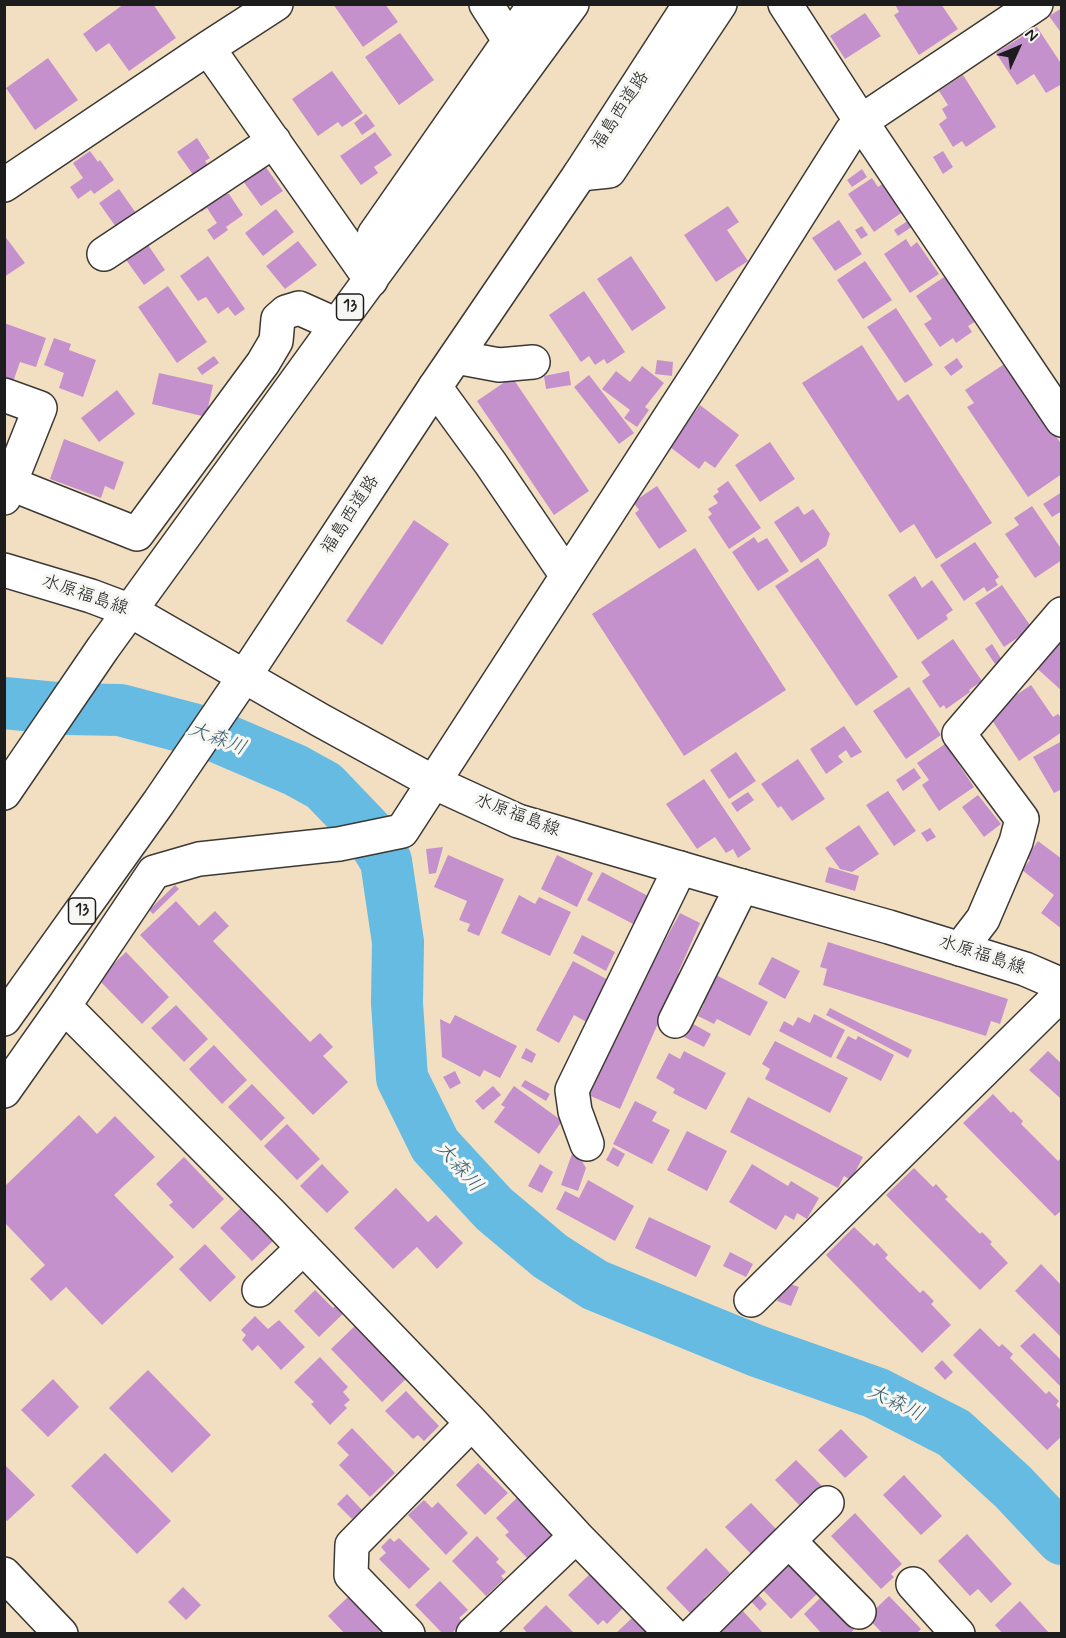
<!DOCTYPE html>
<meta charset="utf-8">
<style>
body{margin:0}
#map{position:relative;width:1066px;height:1638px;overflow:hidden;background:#f2dfc2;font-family:Mynerve,sans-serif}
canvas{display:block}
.frame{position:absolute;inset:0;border:6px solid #1c1c1c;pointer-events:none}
.north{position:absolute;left:988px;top:18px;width:60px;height:60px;-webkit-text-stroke:4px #f6f6f2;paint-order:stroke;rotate:46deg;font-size:16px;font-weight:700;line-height:24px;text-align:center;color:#1c1c1c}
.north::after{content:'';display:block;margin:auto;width:21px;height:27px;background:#1c1c1c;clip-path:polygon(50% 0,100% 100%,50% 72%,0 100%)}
</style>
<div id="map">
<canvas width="1066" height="1638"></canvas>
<div class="frame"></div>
<div class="north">N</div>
</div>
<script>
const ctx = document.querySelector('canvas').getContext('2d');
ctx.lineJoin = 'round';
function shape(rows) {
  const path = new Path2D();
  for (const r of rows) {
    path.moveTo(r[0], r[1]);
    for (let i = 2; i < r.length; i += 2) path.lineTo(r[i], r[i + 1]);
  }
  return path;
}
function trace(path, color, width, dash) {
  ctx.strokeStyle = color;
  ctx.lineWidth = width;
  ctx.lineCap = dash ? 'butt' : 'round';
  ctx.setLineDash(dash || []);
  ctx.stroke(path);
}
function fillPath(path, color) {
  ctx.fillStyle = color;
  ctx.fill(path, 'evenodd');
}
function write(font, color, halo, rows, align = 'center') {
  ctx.font = font + ' Mynerve,"Klee One",sans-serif';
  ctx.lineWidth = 6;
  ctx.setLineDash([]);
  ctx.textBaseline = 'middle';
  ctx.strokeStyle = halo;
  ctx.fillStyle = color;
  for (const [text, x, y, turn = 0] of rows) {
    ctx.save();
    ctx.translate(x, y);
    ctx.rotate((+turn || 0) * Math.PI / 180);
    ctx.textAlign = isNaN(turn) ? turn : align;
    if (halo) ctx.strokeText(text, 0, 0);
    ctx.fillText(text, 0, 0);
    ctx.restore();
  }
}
const river = shape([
 [4,703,67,709,120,710,211,734,295,770,324,786,369,833,386,861,398,942,397,1003,402,1078,435,1145,494,1209,550,1256,595,1285,757,1351,876,1393,954,1433,1013,1487,1062,1539]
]);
const building = shape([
 [124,4,153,4,176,38,129,71,109,43,96,52,83,34],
 [333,4,385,4,398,22,363,47],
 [895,4,941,4,958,29,919,55,894,15,899,12],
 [1062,8,1062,34,1049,16],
 [865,13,881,36,845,59,830,36],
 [1037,27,1062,65,1062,84,1046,93,1034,74,1017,85,996,53],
 [400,33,434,80,399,105,365,57],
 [48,58,78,100,35,130,6,88],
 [332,71,363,113,342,127,338,122,318,136,292,99],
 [963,75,996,127,966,147,962,141,953,147,939,124,947,118,942,109,948,105,939,91],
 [366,114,375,126,362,135,354,123],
 [375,132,392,155,374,167,378,173,361,185,340,156],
 [197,138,210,158,205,161,211,169,196,179,177,152],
 [90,151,98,162,100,160,114,180,94,194,91,190,78,199,70,187,83,178,73,163],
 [943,151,953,167,943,174,933,157],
 [265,166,283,191,261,206,243,181],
 [862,169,867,177,852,187,847,180],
 [872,178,878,187,885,182,904,211,874,232,848,194],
 [119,189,136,213,116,227,99,203],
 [224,191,227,194,229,194,243,215,226,227,228,230,214,240,207,230,217,223,207,208,201,212,197,206],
 [728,206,739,222,727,230,748,261,716,282,684,235],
 [276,209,294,232,263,256,245,233],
 [839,220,862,254,835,271,812,238],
 [909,220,913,226,898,236,894,230],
 [862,226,868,235,861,239,855,230],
 [4,235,25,263,4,277],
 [906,239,911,247,917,242,939,274,910,293,884,254],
 [298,241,317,265,285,289,266,266],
 [146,242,165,270,144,285,124,257],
 [208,256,245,309,235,316,228,307,218,314,206,297,198,301,180,276],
 [631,256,666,308,632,331,597,279],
 [865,261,892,300,863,319,837,280],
 [947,275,978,320,968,326,972,332,956,343,953,338,940,347,924,324,932,319,916,296],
 [168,286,207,342,177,363,138,307],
 [584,291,625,352,607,364,604,359,595,365,589,356,581,362,549,315],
 [896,308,933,365,905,383,867,327],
 [4,323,46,338,36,367,20,362,13,382,4,379],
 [54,338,71,344,69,350,96,360,83,397,59,388,64,373,44,365],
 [862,345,898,401,908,394,992,523,936,559,914,524,900,533,802,383],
 [214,356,219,363,202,375,197,368],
 [957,358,963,367,951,376,944,367],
 [657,360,673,362,672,376,655,374],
 [1006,363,1062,445,1062,474,1028,497,967,407,974,403,965,390],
 [642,366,664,383,645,407,649,410,637,427,624,418,630,410,602,389,616,371,630,382],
 [569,371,571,385,546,389,544,376],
 [159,373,213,385,206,417,152,404],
 [589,375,634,433,619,444,574,387],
 [512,377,589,491,554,515,477,401],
 [117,390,135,414,99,442,81,418],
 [700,405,739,435,715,468,705,461,699,469,670,447],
 [64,439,124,462,114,490,105,486,101,498,50,479],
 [770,442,795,479,760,502,735,465],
 [728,481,761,528,729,549,708,517,712,514,708,509,718,503,713,496,719,492,717,489],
 [657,486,687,531,659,549,635,513,639,510,633,502],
 [1062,492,1062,511,1052,517,1043,504],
 [798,506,804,515,813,509,830,534,826,546,801,563,774,522],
 [1032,506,1062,550,1062,560,1035,578,1005,534,1019,525,1014,518],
 [414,520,449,544,382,645,346,621],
 [754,537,758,543,767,538,789,571,758,591,732,552],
 [975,542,999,577,995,580,998,585,987,592,984,587,964,601,940,565],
 [695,548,786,690,684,756,592,614],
 [818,558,898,677,856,706,775,586],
 [915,576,922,588,932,580,953,610,946,615,948,619,918,640,888,595],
 [1002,585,1032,628,1004,647,975,603],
 [1055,636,1062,642,1062,691,1031,663],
 [953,639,982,681,969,690,970,692,946,709,944,705,940,708,922,681,930,675,921,662],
 [992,644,1002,660,995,664,985,649],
 [1031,685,1053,717,1058,714,1062,719,1062,732,1019,761,988,714],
 [909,687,941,735,906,759,873,711],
 [844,726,862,752,851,758,846,750,838,756,843,762,826,774,810,749],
 [1062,741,1062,789,1054,793,1033,757],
 [945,744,974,787,939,811,922,785,929,780,917,763],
 [736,752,756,781,729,799,710,770],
 [798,759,825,799,792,821,781,806,778,808,761,784],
 [914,768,921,778,903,791,896,780],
 [704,779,751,849,738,858,733,849,726,853,715,837,697,849,666,804],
 [888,791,916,831,894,846,866,805],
 [748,792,754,800,737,812,731,803],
 [978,795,1001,824,984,837,962,807],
 [859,825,879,854,852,872,840,869,825,848],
 [930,828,936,837,927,842,921,833],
 [1038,841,1062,859,1062,929,1041,913,1054,895,1022,870,1030,860,1026,858],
 [443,847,436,873,429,874,426,849],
 [448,855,504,879,479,936,467,931,470,924,459,920,467,901,434,887],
 [557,855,593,873,577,907,541,889],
 [829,867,859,876,855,891,825,882],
 [602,872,652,898,637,926,587,900],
 [175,885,179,889,153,914,149,910],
 [519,895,535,904,539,897,571,912,550,956,501,933],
 [176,901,199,926,215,911,229,926,213,941,310,1042,320,1033,333,1047,323,1056,348,1082,313,1115,140,935],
 [680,913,700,923,678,973,680,974,620,1109,584,1093,591,1077],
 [582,935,615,952,606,971,573,953],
 [828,942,1008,999,1000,1024,991,1021,986,1036,823,985,827,969,820,967],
 [126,952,169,997,142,1024,98,979],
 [772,957,800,971,785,999,758,984],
 [573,961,612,982,590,1024,574,1015,559,1043,536,1030],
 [716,975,768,1002,750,1036,717,1019,714,1024,698,1016,704,1004,702,1003],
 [176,1005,208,1039,184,1062,151,1028],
 [830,1008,912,1050,908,1058,826,1015],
 [814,1014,845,1030,831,1058,779,1031,784,1021,793,1026,798,1017,810,1023],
 [455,1015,517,1046,500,1078,484,1070,480,1077,442,1057,440,1019,450,1024],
 [688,1021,711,1034,704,1047,680,1035],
 [848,1036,856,1040,858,1036,894,1055,881,1081,836,1058],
 [775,1041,848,1078,830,1113,765,1079,770,1069,762,1064],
 [214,1045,247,1080,222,1104,189,1069],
 [526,1048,536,1054,532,1063,521,1058],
 [684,1051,726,1073,706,1110,673,1093,675,1089,656,1078,669,1053,680,1059],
 [1048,1051,1062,1064,1062,1097,1060,1098,1029,1070],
 [455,1071,461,1083,450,1089,443,1077],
 [525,1080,550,1094,546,1101,521,1086],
 [252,1084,285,1118,261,1141,228,1107],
 [493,1086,501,1095,483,1110,475,1101],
 [514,1086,562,1121,539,1154,494,1122,505,1107,501,1105],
 [993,1094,1011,1113,1013,1111,1023,1121,1021,1124,1058,1161,1060,1159,1062,1160,1062,1210,1055,1216,963,1123],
 [748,1097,863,1157,851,1180,844,1176,838,1188,730,1132],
 [635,1101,657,1112,652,1121,670,1130,652,1164,613,1144],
 [79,1115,97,1134,115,1116,155,1157,114,1195,174,1257,102,1325,66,1287,51,1301,30,1279,45,1265,5,1223,5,1186],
 [287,1124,320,1159,297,1180,264,1146],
 [687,1131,727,1151,707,1191,667,1170],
 [613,1147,625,1154,618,1167,606,1160],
 [574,1148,586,1168,578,1191,561,1185],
 [184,1157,224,1199,193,1229,169,1205,173,1202,156,1184],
 [322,1164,349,1192,327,1213,300,1186],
 [540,1164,553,1172,542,1193,528,1186],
 [752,1164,788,1186,791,1181,819,1198,807,1219,797,1213,794,1220,785,1215,776,1230,729,1202],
 [914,1168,933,1187,936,1184,948,1197,945,1199,980,1234,982,1232,992,1242,990,1244,1008,1263,980,1290,886,1195],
 [588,1180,634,1206,615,1241,556,1209,565,1191,579,1198],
 [396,1188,428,1222,436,1215,463,1243,437,1269,417,1247,393,1269,354,1228],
 [242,1207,274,1240,252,1261,220,1228],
 [649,1217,711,1246,696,1277,635,1248],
 [854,1227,874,1246,877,1243,888,1255,885,1258,920,1293,923,1290,934,1301,931,1304,951,1325,922,1353,826,1255],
 [205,1244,236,1277,210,1302,179,1269],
 [730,1252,753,1264,746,1277,723,1266],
 [1041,1264,1062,1286,1062,1338,1015,1291],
 [784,1282,799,1287,791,1306,777,1301],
 [315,1290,333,1308,340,1301,347,1310,319,1337,294,1311],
 [255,1316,268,1329,279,1320,305,1347,281,1370,258,1345,252,1351,242,1340,246,1335,241,1330],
 [357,1324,408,1377,382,1402,331,1349],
 [980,1328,999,1347,1002,1344,1013,1354,1010,1358,1046,1394,1049,1391,1059,1401,1056,1405,1062,1411,1062,1436,1047,1450,953,1355],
 [1034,1333,1062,1361,1062,1388,1020,1346],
 [320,1357,348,1387,343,1392,350,1400,344,1405,347,1408,330,1425,311,1404,314,1402,294,1382],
 [942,1360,953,1372,945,1380,934,1368],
 [148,1370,211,1435,172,1473,109,1408],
 [53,1379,79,1407,48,1437,21,1410],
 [406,1391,439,1426,424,1441,418,1435,413,1439,385,1411],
 [352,1428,395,1473,370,1497,339,1465,349,1455,337,1443],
 [841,1429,868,1457,845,1478,818,1450],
 [105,1453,171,1521,137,1554,71,1486],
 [796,1460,824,1488,802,1508,775,1480],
 [478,1463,508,1493,485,1515,456,1485],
 [4,1464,35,1495,7,1521,4,1518],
 [904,1475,942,1516,921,1535,883,1495],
 [347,1494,362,1510,352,1519,337,1504],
 [519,1496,558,1536,531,1562,505,1535,509,1532,496,1518],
 [424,1500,432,1508,438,1502,468,1533,446,1555,408,1515],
 [751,1503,779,1532,754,1557,725,1527],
 [855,1513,902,1564,891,1574,894,1577,881,1589,831,1536],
 [967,1534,1012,1584,991,1603,978,1589,970,1596,938,1561],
 [477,1536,499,1559,496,1562,506,1572,501,1576,504,1579,486,1596,452,1561],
 [390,1538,394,1542,399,1538,430,1569,409,1589,379,1559,386,1553,381,1547],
 [706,1548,730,1573,704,1598,707,1600,692,1615,666,1588],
 [789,1564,817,1594,791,1619,762,1589],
 [592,1572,625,1606,607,1624,603,1620,598,1625,568,1595],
 [440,1581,468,1610,459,1618,463,1622,451,1634,443,1634,415,1605],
 [183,1587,201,1605,186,1620,168,1602],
 [754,1590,767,1604,760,1611,747,1597],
 [824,1594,856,1627,850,1634,822,1634,804,1614],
 [889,1596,921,1629,916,1634,883,1634,867,1617],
 [348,1597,381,1630,377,1634,345,1634,328,1616],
 [1020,1601,1050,1634,1003,1634,995,1625],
 [546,1605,575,1634,528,1634,523,1628],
 [743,1611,764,1634,719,1634],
 [633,1617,649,1634,615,1634]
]);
const minor = shape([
 [486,4,509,40],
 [785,4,862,123,1062,420],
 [208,48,371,280],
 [580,174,609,171,720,4],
 [4,185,208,48,276,4],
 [104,254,274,141],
 [371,280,374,235,535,4],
 [456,357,499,365,533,362],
 [435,387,491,464,567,576],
 [4,395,40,408,4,498],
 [11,484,137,534,263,363,276,341,278,319,286,312,299,308,337,325],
 [960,949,983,919,1016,842,1022,819,959,734,1062,614],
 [64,1006,270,1213,472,1423,576,1536,672,1634],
 [675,1021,742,886],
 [4,1091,64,1006,154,872,199,859,339,844,402,831,705,363,851,132,875,112,1036,4],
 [587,1144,575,1111,572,1090,680,868],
 [259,1290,303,1248],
 [751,1300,1062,993],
 [789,1541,859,1612],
 [913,1584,958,1634],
 [408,1634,351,1575,352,1545,472,1423],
 [473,1634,576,1536],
 [694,1634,827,1503]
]);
const major = shape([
 [4,570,91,596,131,611,320,720,433,782,518,821,742,886,889,927,1025,969,1062,985],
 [4,1574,61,1634]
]);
const highway = shape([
 [4,793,103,648,337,325,572,4],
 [4,1019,159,802,244,677,435,387,580,174,690,4]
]);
const shields = [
 [350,307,27],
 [82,911,27]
];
const shieldNames = [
 ["13",350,307],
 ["13",82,911]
];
const streetNames = [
 ["福島西道路",621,111,-57],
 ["福島西道路",351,515,-57],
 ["水原福島線",85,596,19],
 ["水原福島線",517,816,21],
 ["水原福島線",982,956,18]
];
const waterNames = [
 ["大森川",217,740,21],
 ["大森川",458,1168,49],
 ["大森川",895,1404,26]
];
trace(river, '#65bbe2', 52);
fillPath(building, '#c591cc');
trace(minor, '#3c3935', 36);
trace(major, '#3c3935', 36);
trace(highway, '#3c3935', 36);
trace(minor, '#fff', 33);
trace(major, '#fff', 33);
trace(highway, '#fff', 33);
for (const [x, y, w] of shields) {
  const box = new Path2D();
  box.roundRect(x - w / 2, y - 13, w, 26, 4.5);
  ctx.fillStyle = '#f6f6f2';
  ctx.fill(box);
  trace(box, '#1c1c1c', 1.5);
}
write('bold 16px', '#1c1c1c', null, shieldNames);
write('18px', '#1c1c1c', '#f6f6f2', streetNames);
write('italic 20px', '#395c6b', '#f6f6f2', waterNames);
</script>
